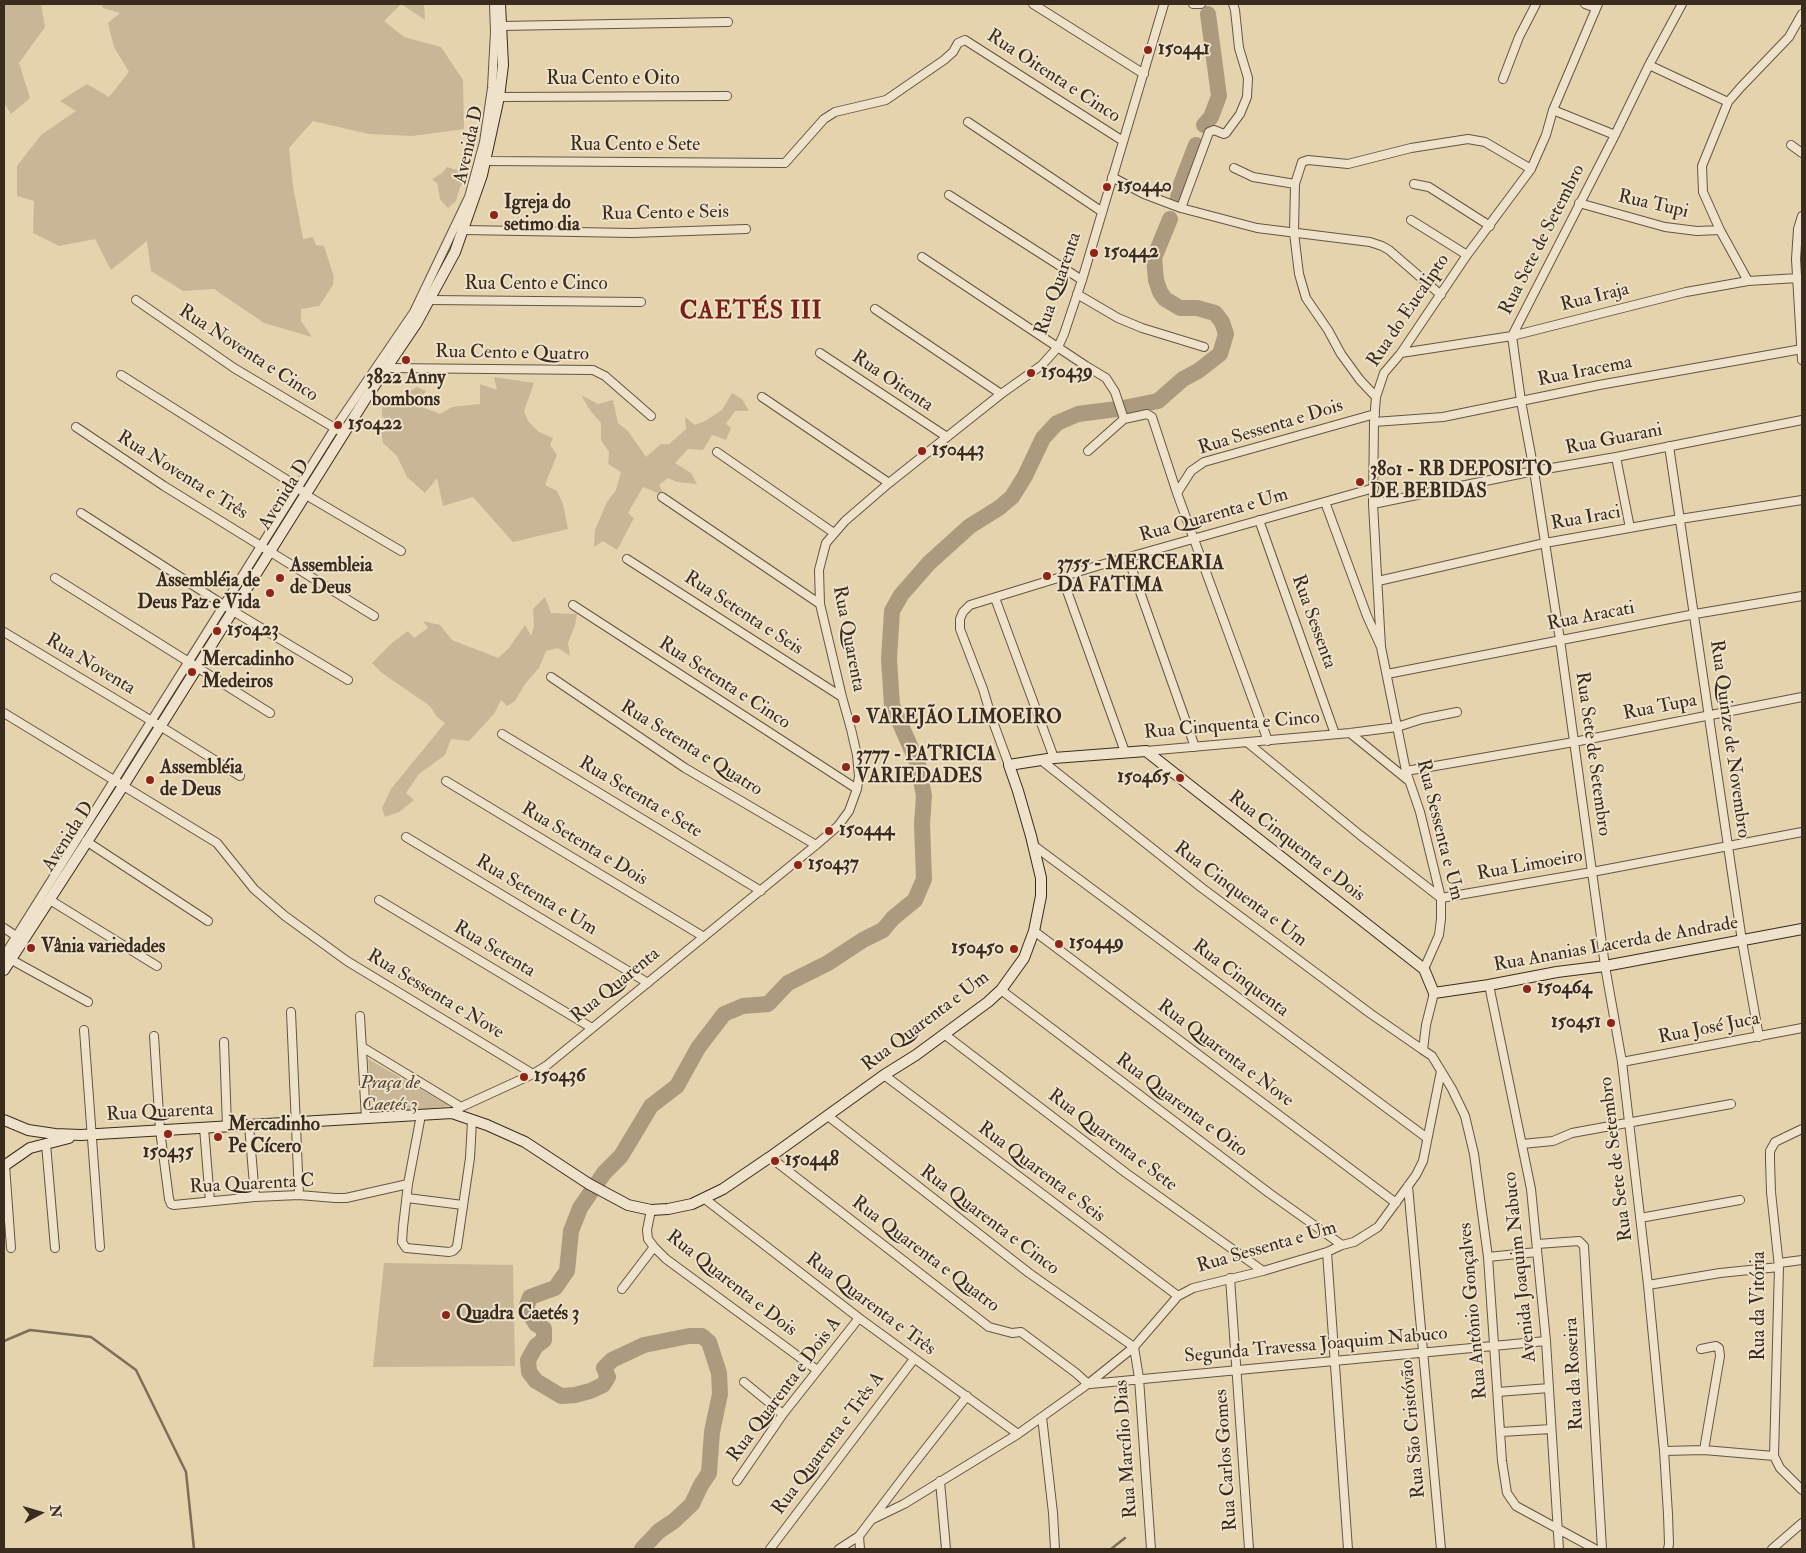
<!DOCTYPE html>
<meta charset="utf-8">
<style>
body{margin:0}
#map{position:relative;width:1806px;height:1553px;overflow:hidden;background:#e5d3ae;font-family:"IM FELL Double Pica",serif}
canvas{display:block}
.frame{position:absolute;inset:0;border:5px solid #392b1e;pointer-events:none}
.north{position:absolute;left:15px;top:1488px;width:50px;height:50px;-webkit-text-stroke:4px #eee2ca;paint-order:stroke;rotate:84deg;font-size:14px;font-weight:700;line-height:20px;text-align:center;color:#392b1e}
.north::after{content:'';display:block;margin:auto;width:18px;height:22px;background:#392b1e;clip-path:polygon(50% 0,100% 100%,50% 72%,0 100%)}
</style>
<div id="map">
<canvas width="1806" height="1553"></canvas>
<div class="frame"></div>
<div class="north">N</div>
</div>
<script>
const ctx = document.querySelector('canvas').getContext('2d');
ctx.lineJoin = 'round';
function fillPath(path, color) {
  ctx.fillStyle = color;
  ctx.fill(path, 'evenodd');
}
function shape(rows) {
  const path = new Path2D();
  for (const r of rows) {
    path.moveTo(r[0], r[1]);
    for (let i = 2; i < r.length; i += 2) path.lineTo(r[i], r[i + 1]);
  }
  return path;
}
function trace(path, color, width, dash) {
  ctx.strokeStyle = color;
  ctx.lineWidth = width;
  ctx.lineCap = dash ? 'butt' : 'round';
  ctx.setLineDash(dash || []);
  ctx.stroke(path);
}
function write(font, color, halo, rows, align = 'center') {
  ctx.font = font + ' "IM FELL Double Pica",serif';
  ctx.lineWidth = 4;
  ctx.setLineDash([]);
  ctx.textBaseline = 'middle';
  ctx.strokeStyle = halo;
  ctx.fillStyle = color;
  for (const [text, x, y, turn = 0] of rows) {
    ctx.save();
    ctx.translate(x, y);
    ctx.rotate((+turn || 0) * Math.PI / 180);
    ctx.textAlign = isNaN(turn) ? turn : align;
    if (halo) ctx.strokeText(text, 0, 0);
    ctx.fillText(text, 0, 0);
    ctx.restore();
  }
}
const green = shape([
 [4,4,41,4,45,27,19,63,30,98,11,114,4,103],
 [101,4,424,4,425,20,401,4,384,21,404,37,441,47,463,80,464,129,412,136,369,134,313,121,289,148,293,186,303,239,313,237,316,245,324,246,334,277,333,285,319,306,301,309,301,321,312,337,264,323,214,289,183,291,151,271,147,241,111,270,95,239,59,246,33,233,34,201,17,196,17,166,41,135,76,111,60,101,87,84,109,97,129,72,114,47,108,23,120,13,103,8],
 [447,167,460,171,468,176,460,187,456,201,448,208,440,199,437,183,432,179,442,173],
 [494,377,534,383,524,411,528,421,539,432,553,438,550,445,557,455,545,485,557,491,563,504,568,529,513,542,473,497,443,506,437,478,425,493,407,477,397,456,383,443,381,431,387,422,382,416,382,406,403,404,404,395,417,387,426,391,417,405,440,414,452,407,480,404,480,384,497,390],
 [732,393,742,399,749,411,735,411,726,424,731,428,726,440,712,435,703,450,688,449,675,463,691,473,697,484,677,482,668,478,659,485,665,496,643,487,628,513,634,518,617,550,603,541,594,547,595,530,607,502,616,490,621,472,608,464,609,452,601,440,601,423,590,410,581,395,598,404,613,400,618,423,628,431,646,457,661,444,669,444,686,429,685,417,695,425,705,421,722,410],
 [545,597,551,613,577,614,575,625,568,643,570,656,558,648,546,651,539,668,525,684,515,701,507,706,501,700,494,714,469,741,451,739,445,755,419,774,406,793,414,800,399,812,385,817,382,808,391,789,445,723,437,717,430,706,382,673,372,663,392,643,408,631,414,638,428,628,423,621,440,625,452,640,498,658,509,648,525,625,531,636,534,626,533,609],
 [368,1059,450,1106,373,1116],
 [384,1263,513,1265,515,1366,373,1367]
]);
const stream = shape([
 [4,1341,30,1330,91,1337,136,1370,186,1472,194,1549],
 [1111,1549,1125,1538]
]);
const river = shape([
 [1204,125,1211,117,1219,96,1208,14],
 [1177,203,1181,184,1196,145],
 [1123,408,1158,401,1183,379,1198,371,1220,354,1226,334,1222,322,1215,313,1197,308,1180,308,1165,299,1160,292,1156,280,1154,258,1170,219],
 [642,1549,659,1531,674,1521,692,1504,701,1485,709,1473,712,1432,720,1394,719,1373,709,1342,702,1336,689,1336,644,1345,612,1360,604,1368,608,1377,603,1385,590,1391,575,1395,561,1396,536,1381,529,1372,528,1360,536,1346,544,1340,544,1329,536,1324,526,1308,530,1297,555,1288,567,1271,571,1231,580,1208,604,1173,621,1156,651,1106,677,1086,698,1048,724,1014,743,1006,768,1004,788,983,828,963,863,940,883,930,893,918,915,900,924,879,922,824,924,796,918,764,892,705,889,659,892,611,901,595,929,563,970,526,999,508,1012,497,1025,476,1043,438,1057,423,1078,414,1117,409]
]);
const street = shape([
 [1033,4,1144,74],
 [1193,4,1201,4],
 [1585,4,1596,8],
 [501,26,728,22],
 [1649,65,1728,102],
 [1503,79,1519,37,1536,4],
 [499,97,727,96],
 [1553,110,1615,135],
 [968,122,1101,211],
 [1791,145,1802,153],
 [485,161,785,163,824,119,835,112,886,100,944,60,953,52,958,43,965,40,1123,141],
 [1234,168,1253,177,1295,184],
 [1112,177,1144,194,1181,208,1257,228,1370,242,1382,246,1389,250,1441,295],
 [1414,184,1429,187,1490,226],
 [949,195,1082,280],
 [1579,203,1665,227,1697,231,1720,230],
 [1181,208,1209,132,1214,130,1224,134,1226,133,1240,114,1247,97,1248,78,1239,48,1235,10,1233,4],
 [1802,216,1798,229,1796,259,1802,360],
 [1411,220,1467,255],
 [464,230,632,233,746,229],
 [922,257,1086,366,1106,378,1115,392,1124,419,1088,451],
 [1748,281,1720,230,1703,192,1702,166,1728,102,1741,87,1789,37,1802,14],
 [1077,294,1118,318,1142,328,1204,347],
 [136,300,234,368,338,430],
 [430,300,641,302],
 [875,309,1001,394],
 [820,353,947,437],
 [1401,353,1512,336,1686,292,1748,281,1798,278],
 [386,368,593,370,605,376,651,416],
 [121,375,298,487,306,495,401,551],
 [762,397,889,483],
 [1376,397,1360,380,1341,354,1328,330,1306,298,1299,274,1294,233,1295,184,1302,162,1308,160,1348,164,1411,148,1468,139,1485,142,1531,169],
 [1124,419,1147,414,1152,417,1177,493],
 [1374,422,1443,417,1599,385,1802,349],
 [76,427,164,486,374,616],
 [1669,446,1742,941,1759,1037],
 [717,452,834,533],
 [1616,457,1630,528],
 [662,497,820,604],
 [1325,502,1367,616,1381,647,1406,771,1420,812,1441,898,1441,919,1439,935,1424,969],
 [1373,504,1534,471,1616,457,1802,420],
 [81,513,233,611,348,680],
 [1259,520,1335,734],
 [1128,558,1195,747],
 [627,559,842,697],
 [1062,577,1125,752],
 [55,578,270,713],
 [1378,581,1545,543,1680,519,1802,500],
 [995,598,1054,758],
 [573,605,857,789],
 [4,632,160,726,240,776],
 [1381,647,1373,504,1374,422,1376,397,1384,373,1401,353,1467,255,1531,169,1546,135,1553,110,1598,4],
 [1387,674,1695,614,1802,596],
 [551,677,685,768,816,845],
 [4,713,217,843,254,889,285,916,347,961,533,1074],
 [1350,733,1409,781],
 [502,734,761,891],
 [1268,741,1177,493,1191,471,1204,462,1375,414],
 [1248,743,1360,835,1441,898,1592,872,1802,832],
 [1146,751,1350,733,1397,727,1422,719,1457,712],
 [1041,760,1202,888,1371,1014,1423,1050],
 [1009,765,992,719,983,689,960,629,960,619,963,612,970,605,1097,566,1374,488],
 [1406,771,1574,742,1802,697],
 [446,781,704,937],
 [406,837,648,983],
 [86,841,208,921],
 [1033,845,1427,1138],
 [50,900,157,966],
 [379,900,592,1028],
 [4,928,19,938],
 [1034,931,1396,1203],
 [4,956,335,428,414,312,469,197,484,142,492,88,495,32,494,4],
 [10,959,88,1002],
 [1489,985,1531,1189,1546,1341,1559,1549],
 [1001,990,1269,1193,1342,1245],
 [1434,993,1426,1025,1423,1050,1432,1056,1452,1089,1465,1116,1474,1154,1488,1257,1502,1461,1507,1493,1516,1506,1595,1549],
 [291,1012,299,1195],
 [360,1016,366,1118],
 [84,1030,100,1247],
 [944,1034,1126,1173,1263,1271],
 [154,1036,160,1130,169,1199,171,1204,174,1205,255,1197,299,1195,335,1198,346,1198,408,1184],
 [224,1042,227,1126],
 [362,1047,461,1107],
 [1622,1062,1802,1028],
 [884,1075,1178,1296],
 [452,1113,461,1107,533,1074,546,1066,816,845,838,826,849,811,857,789,859,776,857,755,851,729,842,697,820,604,819,570,826,543,845,521,889,483,1001,394,1042,365,1058,347,1064,334,1082,280,1164,4],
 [421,1115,408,1184,403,1227,402,1242,406,1248,449,1252,453,1251,457,1247,470,1158,472,1121],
 [828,1116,1029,1273,1134,1347],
 [249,1125,255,1197],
 [204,1128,210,1201],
 [1802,1129,1775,1142,1770,1151,1770,1160,1771,1192,1779,1267,1774,1456,1780,1468,1802,1490],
 [46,1144,55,1248],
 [1522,1144,1553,1141,1572,1133,1731,1104],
 [770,1157,989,1327,1012,1333,1021,1332,1076,1373,1088,1384],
 [5,1165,11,1248],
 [1408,1186,1441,1549],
 [407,1198,463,1205],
 [705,1199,859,1318,1018,1434],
 [651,1210,647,1230,648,1239,654,1247,666,1259,817,1370],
 [1640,1218,1740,1200],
 [1537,1244,1579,1241,1584,1246,1602,1549],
 [1327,1252,1348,1549],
 [1488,1257,1537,1252],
 [1779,1263,1802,1260],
 [1230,1278,1249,1549],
 [1648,1285,1720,1273,1779,1267],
 [622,1289,654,1247],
 [1134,1347,1139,1378,1151,1549],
 [1701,1349,1716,1346,1719,1348,1720,1356,1704,1450],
 [744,1382,783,1414],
 [1090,1384,1546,1341],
 [1498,1392,1549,1388],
 [1042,1417,1053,1513,1055,1549],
 [1501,1432,1551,1429],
 [1664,1451,1704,1450,1774,1456],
 [737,1481,783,1414,859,1318],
 [940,1481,946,1549],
 [873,1519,904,1504,1018,1434,1088,1384,1134,1347,1178,1296,1193,1288,1263,1271,1327,1252,1342,1245,1354,1242,1378,1227,1416,1175,1423,1161,1441,1071],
 [859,1536,860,1549],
 [770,1549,914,1359],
 [839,1549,859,1536,909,1470,967,1396],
 [1668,1549,1669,1544,1668,1514,1664,1451,1648,1285,1622,1062,1605,966,1560,640,1534,471,1521,401,1512,336,1615,135,1649,65,1682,4],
 [1772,1549,1802,1523]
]);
const secondary = shape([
 [4,970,123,786,366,398,416,324,455,252,482,175,499,97,503,65,500,4],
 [4,1120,28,1130,55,1134,81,1135,452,1113,487,1125,525,1142,589,1184,628,1205,651,1210,668,1209,692,1204,723,1189,770,1157,884,1075,916,1055,988,1002,1001,990,1024,958,1034,931,1041,896,1041,878,1031,836,1018,791,1009,765,1054,758,1146,751,1424,969,1434,993,1489,985,1557,972,1605,966,1802,929],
 [4,1166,30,1148,69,1138]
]);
const markers = [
 [1148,50,5,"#8f2418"],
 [1107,187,5,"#8f2418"],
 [494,215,5,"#8f2418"],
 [1094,253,5,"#8f2418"],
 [406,360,5,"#8f2418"],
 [1031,373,5,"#8f2418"],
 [338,425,5,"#8f2418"],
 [922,451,5,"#8f2418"],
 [1360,482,5,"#8f2418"],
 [1047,576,5,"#8f2418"],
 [280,578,5,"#8f2418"],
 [270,593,5,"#8f2418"],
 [217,631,5,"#8f2418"],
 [192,672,5,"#8f2418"],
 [856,719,5,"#8f2418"],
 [846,767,5,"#8f2418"],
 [1180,778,5,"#8f2418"],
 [150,780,5,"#8f2418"],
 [829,831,5,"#8f2418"],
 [798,865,5,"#8f2418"],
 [1059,944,5,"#8f2418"],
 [31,948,5,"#8f2418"],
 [1014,949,5,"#8f2418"],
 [1527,989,5,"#8f2418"],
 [1611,1023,5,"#8f2418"],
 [524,1077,5,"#8f2418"],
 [168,1134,5,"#8f2418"],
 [218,1137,5,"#8f2418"],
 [775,1161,5,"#8f2418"],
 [446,1315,5,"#8f2418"]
];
const poiNames = [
 ["150441",1158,50],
 ["150440",1117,187],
 ["Igreja do",504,204],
 ["setimo dia",504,226],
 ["150442",1104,253],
 ["150439",1041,373],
 ["3822 Anny",406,379,"center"],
 ["bombons",406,401,"center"],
 ["150422",348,425],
 ["150443",932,451],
 ["3801 - RB DEPOSITO",1370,471],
 ["DE BEBIDAS",1370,493],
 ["3755 - MERCEARIA",1057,565],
 ["DA FATIMA",1057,587],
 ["Assembleia",290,567],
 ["de Deus",290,589],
 ["Assembléia de",260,582,"right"],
 ["Deus Paz e Vida",260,604,"right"],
 ["150423",227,631],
 ["Mercadinho",202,661],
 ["Medeiros",202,683],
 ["VAREJÃO LIMOEIRO",866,719],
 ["3777 - PATRICIA",856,756],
 ["VARIEDADES",856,778],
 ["Assembléia",160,769],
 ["de Deus",160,791],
 ["150465",1170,778,"right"],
 ["150444",839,831],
 ["150437",808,865],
 ["150449",1069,944],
 ["Vânia variedades",41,948],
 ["150450",1004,949,"right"],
 ["150464",1537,989],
 ["150451",1601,1023,"right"],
 ["150436",534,1077],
 ["Mercadinho",228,1126],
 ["Pe Cícero",228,1148],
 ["150435",168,1153,"center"],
 ["150448",785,1161],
 ["Quadra Caetés 3",456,1315]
];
const streetNames = [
 ["Rua Oitenta e Cinco",1053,77,33],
 ["Rua Cento e Oito",613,80],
 ["Avenida D",470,145,-77],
 ["Rua Cento e Sete",635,146],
 ["Rua Tupi",1653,205,13],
 ["Rua Cento e Seis",665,214,-1],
 ["Rua Sete de Setembro",1543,240,-63],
 ["Rua Quarenta",1059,284,-71],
 ["Rua Cento e Cinco",536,285],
 ["Rua Iraja",1595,298,-14],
 ["Rua do Eucalipto",1409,311,-56],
 ["Rua Noventa e Cinco",248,354,33],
 ["Rua Cento e Quatro",512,354,1],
 ["Rua Iracema",1585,372,-11],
 ["Rua Oitenta",892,382,34],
 ["Rua Sessenta e Dois",1271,428,-17],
 ["Rua Guarani",1614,440,-11],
 ["Rua Noventa e Três",182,476,32],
 ["Avenida D",285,495,-58],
 ["Rua Quarenta e Um",1214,516,-16],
 ["Rua Iraci",1586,519,-10],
 ["Rua Setenta e Seis",743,614,33],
 ["Rua Aracati",1591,617,-11],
 ["Rua Sessenta",1313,622,70],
 ["Rua Quarenta",848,639,79],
 ["Rua Noventa",90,665,31],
 ["Rua Setenta e Cinco",724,684,33],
 ["Rua Tupa",1660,708,-11],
 ["Rua Cinquenta e Cinco",1232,726,-5],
 ["Rua Quinze de Novembro",1729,739,82],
 ["Rua Setenta e Quatro",691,749,32],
 ["Rua Sete de Setembro",1592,754,82],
 ["Rua Setenta e Sete",640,798,31],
 ["Rua Sessenta e Um",1439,830,76],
 ["Avenida D",69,837,-57],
 ["Rua Setenta e Dois",584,845,31],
 ["Rua Cinquenta e Dois",1296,847,38],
 ["Rua Limoeiro",1530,866,-10],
 ["Rua Cinquenta e Um",1240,895,37],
 ["Rua Setenta e Um",536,896,31],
 ["Rua Ananias Lacerda de Andrade",1616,945,-10],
 ["Rua Setenta",494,950,31],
 ["Rua Cinquenta",1240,979,37],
 ["Rua Quarenta",616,986,-39],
 ["Rua Sessenta e Nove",435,995,31],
 ["Rua Quarenta e Um",926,1022,-37],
 ["Rua José Juca",1709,1029,-11],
 ["Rua Quarenta e Nove",1225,1054,37],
 ["Rua Quarenta e Oito",1181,1106,37],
 ["Rua Quarenta",160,1113,-3],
 ["Rua Quarenta e Sete",1112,1141,37],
 ["Rua Sete de Setembro",1617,1159,-97],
 ["Rua Quarenta e Seis",1041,1173,37],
 ["Rua Quarenta C",252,1185,-3],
 ["Rua Quarenta e Cinco",989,1221,37],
 ["Rua Sessenta e Um",1267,1248,-16],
 ["Rua Quarenta e Quatro",925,1255,37],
 ["Avenida Joaquim Nabuco",1521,1267,-96],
 ["Rua Quarenta e Dois",731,1284,38],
 ["Rua Quarenta e Três",870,1305,37],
 ["Rua da Vitória",1760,1306,-90],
 ["Rua Antônio Gonçalves",1474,1311,-95],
 ["Segunda Travessa Joaquim Nabuco",1316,1346,-5],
 ["Rua da Roseira",1575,1374,-93],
 ["Rua Quarenta e Dois A",785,1390,-53],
 ["Rua São Cristóvão",1414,1429,-95],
 ["Rua Quarenta e Três A",829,1444,-53],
 ["Rua Marcílio Dias",1127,1449,-94],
 ["Rua Carlos Gomes",1227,1460,-94]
];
const parkNames = [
 ["Praça de",390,1084],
 ["Caetés 3",390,1106]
];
const districtNames = [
 ["CAETÉS III",751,313]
];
fillPath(green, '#c8b696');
trace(stream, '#7d6e57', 2.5);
trace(river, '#ab9a7d', 16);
trace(street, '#645542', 10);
trace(secondary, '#392b1e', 12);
trace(street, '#eee2ca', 8);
trace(secondary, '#eee2ca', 10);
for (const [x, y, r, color] of markers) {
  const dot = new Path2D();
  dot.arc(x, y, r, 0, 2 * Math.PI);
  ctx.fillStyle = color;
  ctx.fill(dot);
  trace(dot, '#eee2ca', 2);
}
write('bold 19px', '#392b1e', '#eee2ca', poiNames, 'left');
write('19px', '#392b1e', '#eee2ca', streetNames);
write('italic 19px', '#564736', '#eee2ca', parkNames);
ctx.letterSpacing = '1px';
write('bold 24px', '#7a1f14', '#eee2ca', districtNames);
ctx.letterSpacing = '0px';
</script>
